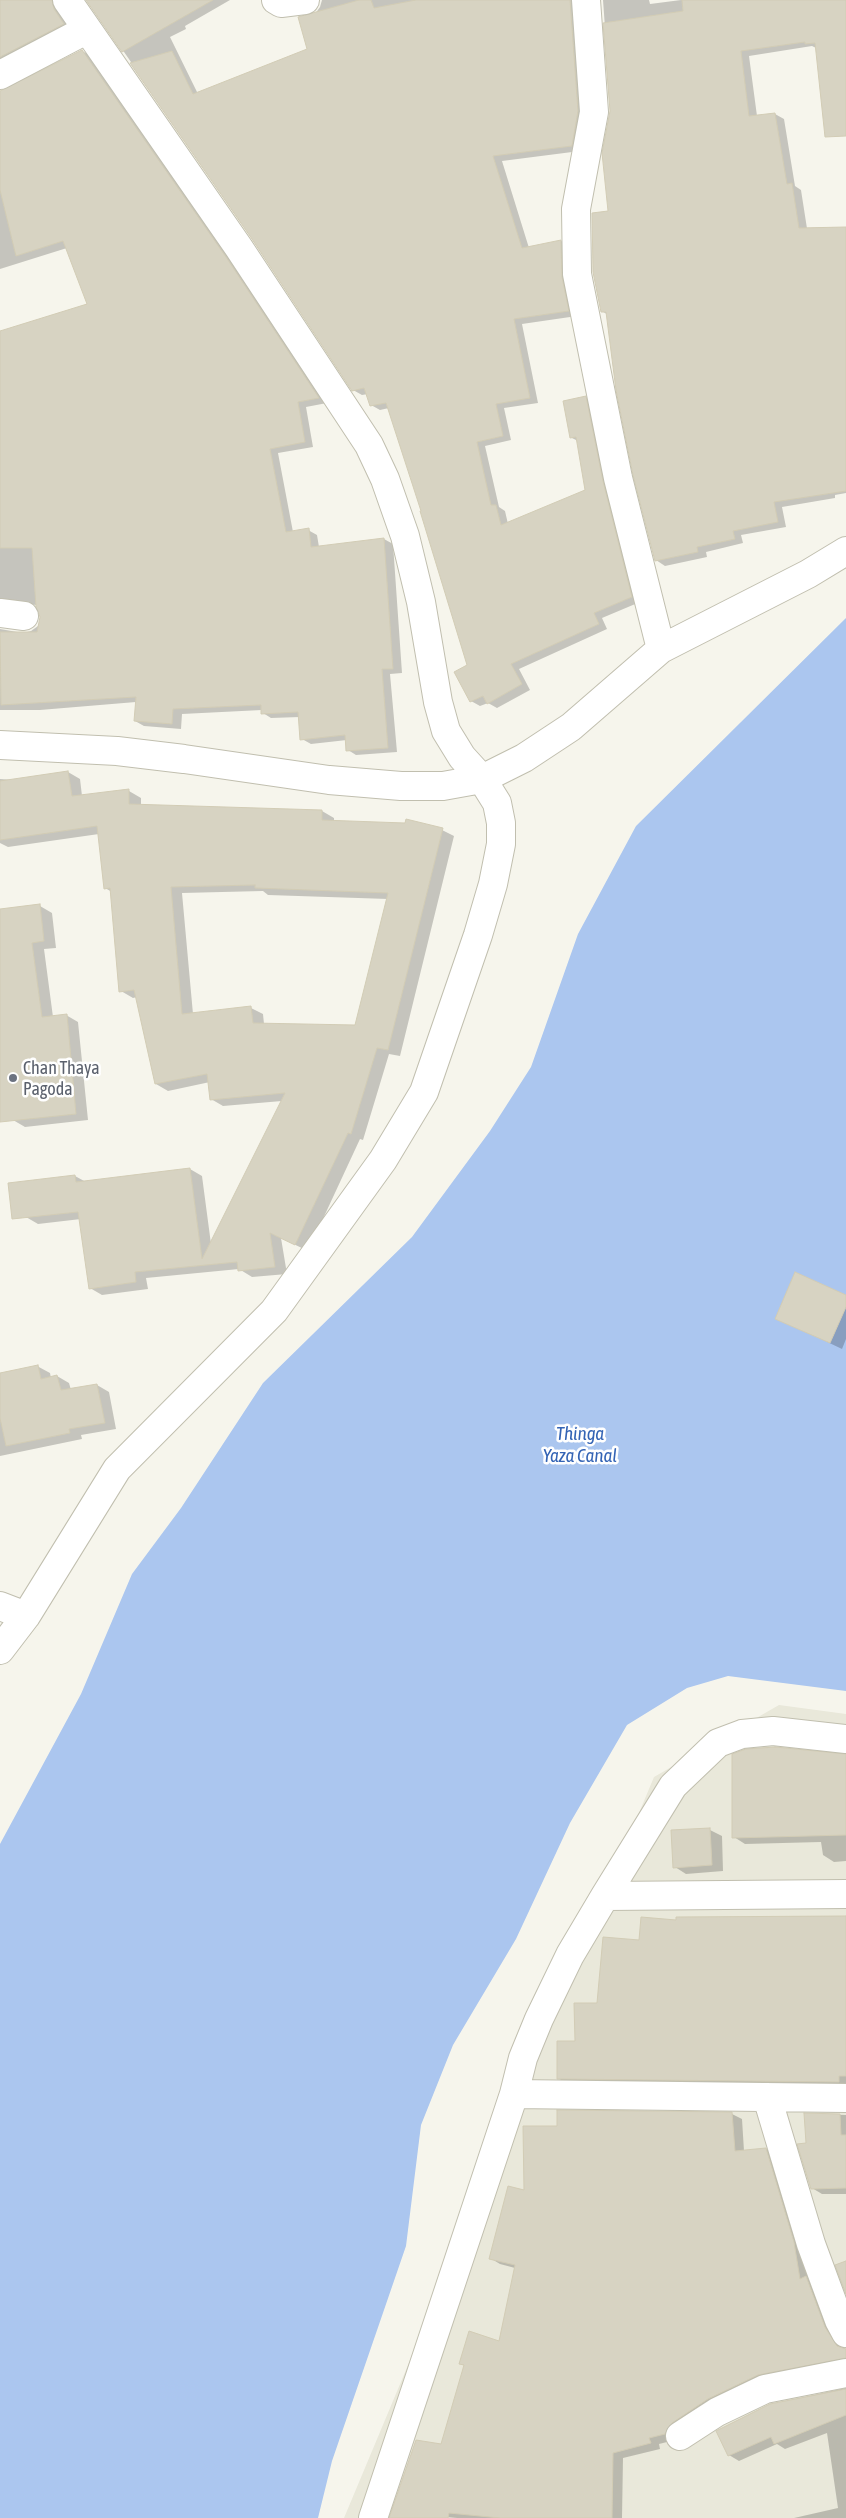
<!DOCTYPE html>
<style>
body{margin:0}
canvas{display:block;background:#f6f5ec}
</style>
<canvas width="846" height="2518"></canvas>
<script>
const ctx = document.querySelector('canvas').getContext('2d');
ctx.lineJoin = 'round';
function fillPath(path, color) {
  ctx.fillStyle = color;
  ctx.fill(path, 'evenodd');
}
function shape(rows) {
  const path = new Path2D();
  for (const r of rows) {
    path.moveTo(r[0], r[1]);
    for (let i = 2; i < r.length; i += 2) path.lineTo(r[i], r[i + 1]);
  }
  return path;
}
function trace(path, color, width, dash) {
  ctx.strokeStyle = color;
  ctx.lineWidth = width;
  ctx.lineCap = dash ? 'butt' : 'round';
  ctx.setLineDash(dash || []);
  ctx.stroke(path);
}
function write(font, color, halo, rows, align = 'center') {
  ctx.font = font + ' "Asap Condensed",sans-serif';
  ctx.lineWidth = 5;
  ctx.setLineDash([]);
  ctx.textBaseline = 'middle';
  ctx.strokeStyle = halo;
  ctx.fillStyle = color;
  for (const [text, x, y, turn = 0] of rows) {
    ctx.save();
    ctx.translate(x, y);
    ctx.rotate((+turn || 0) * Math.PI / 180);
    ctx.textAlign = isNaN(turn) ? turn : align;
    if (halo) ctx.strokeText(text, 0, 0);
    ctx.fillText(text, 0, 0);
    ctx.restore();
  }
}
const residential = shape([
 [779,1705,846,1714,846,2518,344,2518,654,1777]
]);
const water = shape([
 [846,618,846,1691,728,1676,687,1688,627,1725,570,1823,516,1939,453,2045,421,2125,406,2246,332,2461,318,2518,0,2518,0,1844,81,1694,132,1574,181,1508,263,1383,412,1237,490,1131,531,1067,578,934,636,826]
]);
const shadow = shape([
 [0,0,61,0,72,29,0,67],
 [88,0,230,0,185,26,186,29,170,37,198,94,308,50,315,14,320,7,322,0,580,0,587,117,580,151,502,161,529,248,561,241,569,246,577,316,522,324,538,403,504,408,511,440,485,446,499,507,505,511,508,524,586,490,578,441,572,438,585,398,594,403,640,602,602,618,607,629,519,669,530,690,497,708,488,703,480,706,471,701,468,666,423,512,389,408,380,410,371,405,368,394,362,395,353,390,253,238],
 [603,0,649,0,650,4,681,0,846,0,846,97,816,48,812,46,749,56,757,116,775,114,784,119,795,186,801,190,830,376,846,373,846,493,835,495,835,498,782,507,786,527,741,535,743,543,706,552,707,557,665,566,656,560,608,315,602,311,609,212,611,111],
 [82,51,91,56,235,263,327,403,306,407,313,447,278,453,293,532,308,530,317,535,319,547,384,539,393,544,402,673,390,674,397,752,356,755,348,750,347,740,311,744,302,739,300,717,271,718,263,713,262,710,182,714,181,729,144,726,135,721,136,702,40,710,0,710,0,629,23,633,31,631,38,626,41,618,36,605,11,602,0,606,0,332,88,305,67,248,0,269,0,92],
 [68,772,80,779,82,796,129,791,141,798,141,805,322,811,334,818,334,822,442,830,454,836,400,1056,389,1054,363,1140,360,1139,308,1251,281,1238,287,1274,252,1277,239,1269,146,1278,148,1289,102,1295,90,1288,81,1219,38,1224,26,1217,75,1176,86,1182,190,1169,202,1176,211,1244,282,1101,223,1106,211,1099,210,1082,168,1091,156,1084,137,997,133,998,121,991,112,892,105,888,99,834,8,847,0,843,0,779,14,780],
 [263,891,268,895,388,899,356,1026,264,1024,263,1014,251,1008,193,1014,182,893],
 [40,906,52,913,56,948,44,949,53,1017,66,1015,78,1022,88,1120,25,1127,13,1120,0,1105,0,910],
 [846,1296,846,1339,842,1349,777,1318],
 [37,1366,50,1373,51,1378,57,1376,69,1383,71,1390,97,1385,109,1392,116,1429,81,1435,82,1439,0,1456,0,1374],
 [846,1756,846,1861,834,1862,823,1855,821,1842,745,1844,734,1837],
 [710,1830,722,1836,723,1871,686,1874,675,1867],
 [827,1916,846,1916,846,2087,568,2084,558,2078,599,2004,640,1942,678,1922,678,1919],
 [558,2111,732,2114,742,2119,744,2151,766,2149,776,2155,804,2249,808,2279,816,2283,834,2332,846,2350,846,2364,675,2440,659,2444,660,2449,623,2458,622,2518,457,2518,404,2513,442,2445,465,2366,460,2363,500,2343,515,2268,500,2264,490,2258,559,2127],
 [806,2114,846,2115,846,2194,822,2194,812,2188],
 [846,2388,846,2518,794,2518,838,2508,827,2433,785,2449,777,2444,739,2461,729,2455,770,2405]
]);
const building = shape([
 [0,0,52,0,54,9,64,24,0,57,0,0],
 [86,0,213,0,122,52,86,0],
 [359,0,371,0,374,8,416,0,570,0,578,111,572,146,493,156,522,248,561,240,562,277,569,311,514,319,530,398,496,404,503,436,477,442,491,505,496,505,501,525,585,490,576,437,570,438,563,401,586,396,603,481,632,597,594,613,599,624,511,664,522,684,487,704,483,696,470,702,454,672,467,665,420,511,421,511,386,403,370,406,364,388,352,391,252,239,130,63,172,51,193,94,307,49,298,17,359,0],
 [682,0,846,0,846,136,825,137,815,43,805,44,805,42,741,51,749,116,775,113,787,184,792,183,799,228,846,227,846,491,774,502,778,522,733,531,735,539,697,547,698,552,655,561,633,475,616,390,606,312,601,312,593,272,592,213,608,211,602,153,610,111,603,23,683,11,682,0],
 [82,50,226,257,319,398,298,402,305,442,270,449,286,532,309,528,311,547,384,538,393,669,382,669,388,748,346,751,345,735,300,740,298,712,261,714,261,705,173,709,172,724,134,721,136,697,1,705,0,632,37,632,40,617,36,607,32,548,0,548,0,331,87,304,63,241,16,256,0,190,0,91,82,50],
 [68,771,72,796,129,789,129,804,322,810,322,820,405,823,406,819,443,828,388,1050,377,1048,351,1134,348,1133,295,1245,270,1233,275,1267,238,1271,237,1262,135,1272,136,1282,89,1289,78,1212,12,1219,8,1183,75,1175,76,1182,190,1168,202,1259,285,1093,210,1100,207,1074,155,1084,134,990,119,992,110,888,104,889,97,826,0,840,0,781,68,771],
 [255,885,255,888,388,893,355,1025,253,1023,251,1006,182,1014,171,887,255,885],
 [40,904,44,941,32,943,42,1017,67,1014,76,1114,0,1122,0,909,40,904],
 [795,1272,846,1295,846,1307,830,1343,775,1319,795,1272],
 [38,1365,41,1379,57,1375,61,1390,97,1384,105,1423,69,1429,70,1433,6,1446,0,1418,0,1373,38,1365],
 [775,1747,846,1754,846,1835,732,1838,732,1754,746,1749,775,1747],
 [710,1828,712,1865,673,1868,671,1830,710,1828],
 [846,1916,846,2076,839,2076,839,2082,557,2079,557,2041,575,2041,574,2003,597,2003,603,1937,639,1940,641,1917,676,1920,676,1917,846,1916],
 [557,2110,732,2112,735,2151,766,2148,794,2242,800,2279,806,2276,825,2327,837,2346,846,2349,846,2358,758,2375,708,2399,672,2423,665,2434,649,2438,651,2443,613,2453,612,2518,500,2518,449,2513,448,2518,389,2518,416,2440,441,2444,464,2365,459,2364,469,2331,499,2341,515,2265,489,2259,508,2186,524,2190,523,2126,557,2126,557,2110],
 [804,2113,840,2114,841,2135,846,2135,846,2188,811,2189,797,2144,806,2143,804,2113],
 [846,2261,846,2294,835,2265,846,2261],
 [846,2389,846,2415,774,2444,771,2437,728,2456,716,2431,770,2404,846,2389]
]);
const minor = shape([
 [276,0,281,3,305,0],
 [586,0,594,112,576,209,577,274,618,478,661,649],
 [0,75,86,30],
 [0,613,24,616],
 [0,745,117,751,184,759,329,780,401,786,443,786,482,779,462,757,446,731,438,702,421,602,405,536,385,479,369,445,239,248,67,0],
 [0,1606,26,1616],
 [0,1650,26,1616,117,1469,274,1311,383,1160,424,1092,478,935,493,884,501,844,501,823,497,803,482,779,524,758,571,727,661,649,808,574,846,551],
 [605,1896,846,1894],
 [514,2094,846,2098],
 [767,2097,811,2244,839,2320,846,2333],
 [680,2436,717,2412,765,2389,846,2373],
 [373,2518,514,2094,523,2058,539,2019,570,1955,605,1896,673,1786,718,1743,742,1734,773,1731,846,1739]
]);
const markers = [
 [13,1078,5,"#6b7280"]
];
const worshipNames = [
 ["Chan Thaya",23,1068],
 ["Pagoda",23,1089]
];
const waterNames = [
 ["Thinga",580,1434],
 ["Yaza Canal",580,1456]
];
fillPath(residential, '#e9e8da');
fillPath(water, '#abc6ef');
fillPath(shadow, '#0003');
fillPath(building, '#d7d3c2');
trace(building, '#d2ccb5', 1);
trace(minor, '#c1bfaf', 30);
trace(minor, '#fff', 28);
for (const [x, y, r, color] of markers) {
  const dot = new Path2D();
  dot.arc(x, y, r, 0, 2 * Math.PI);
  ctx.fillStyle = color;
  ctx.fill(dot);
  trace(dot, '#fff', 2);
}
write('18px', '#5b616d', '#fff', worshipNames, 'left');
write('italic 19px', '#3464b5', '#fff', waterNames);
</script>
